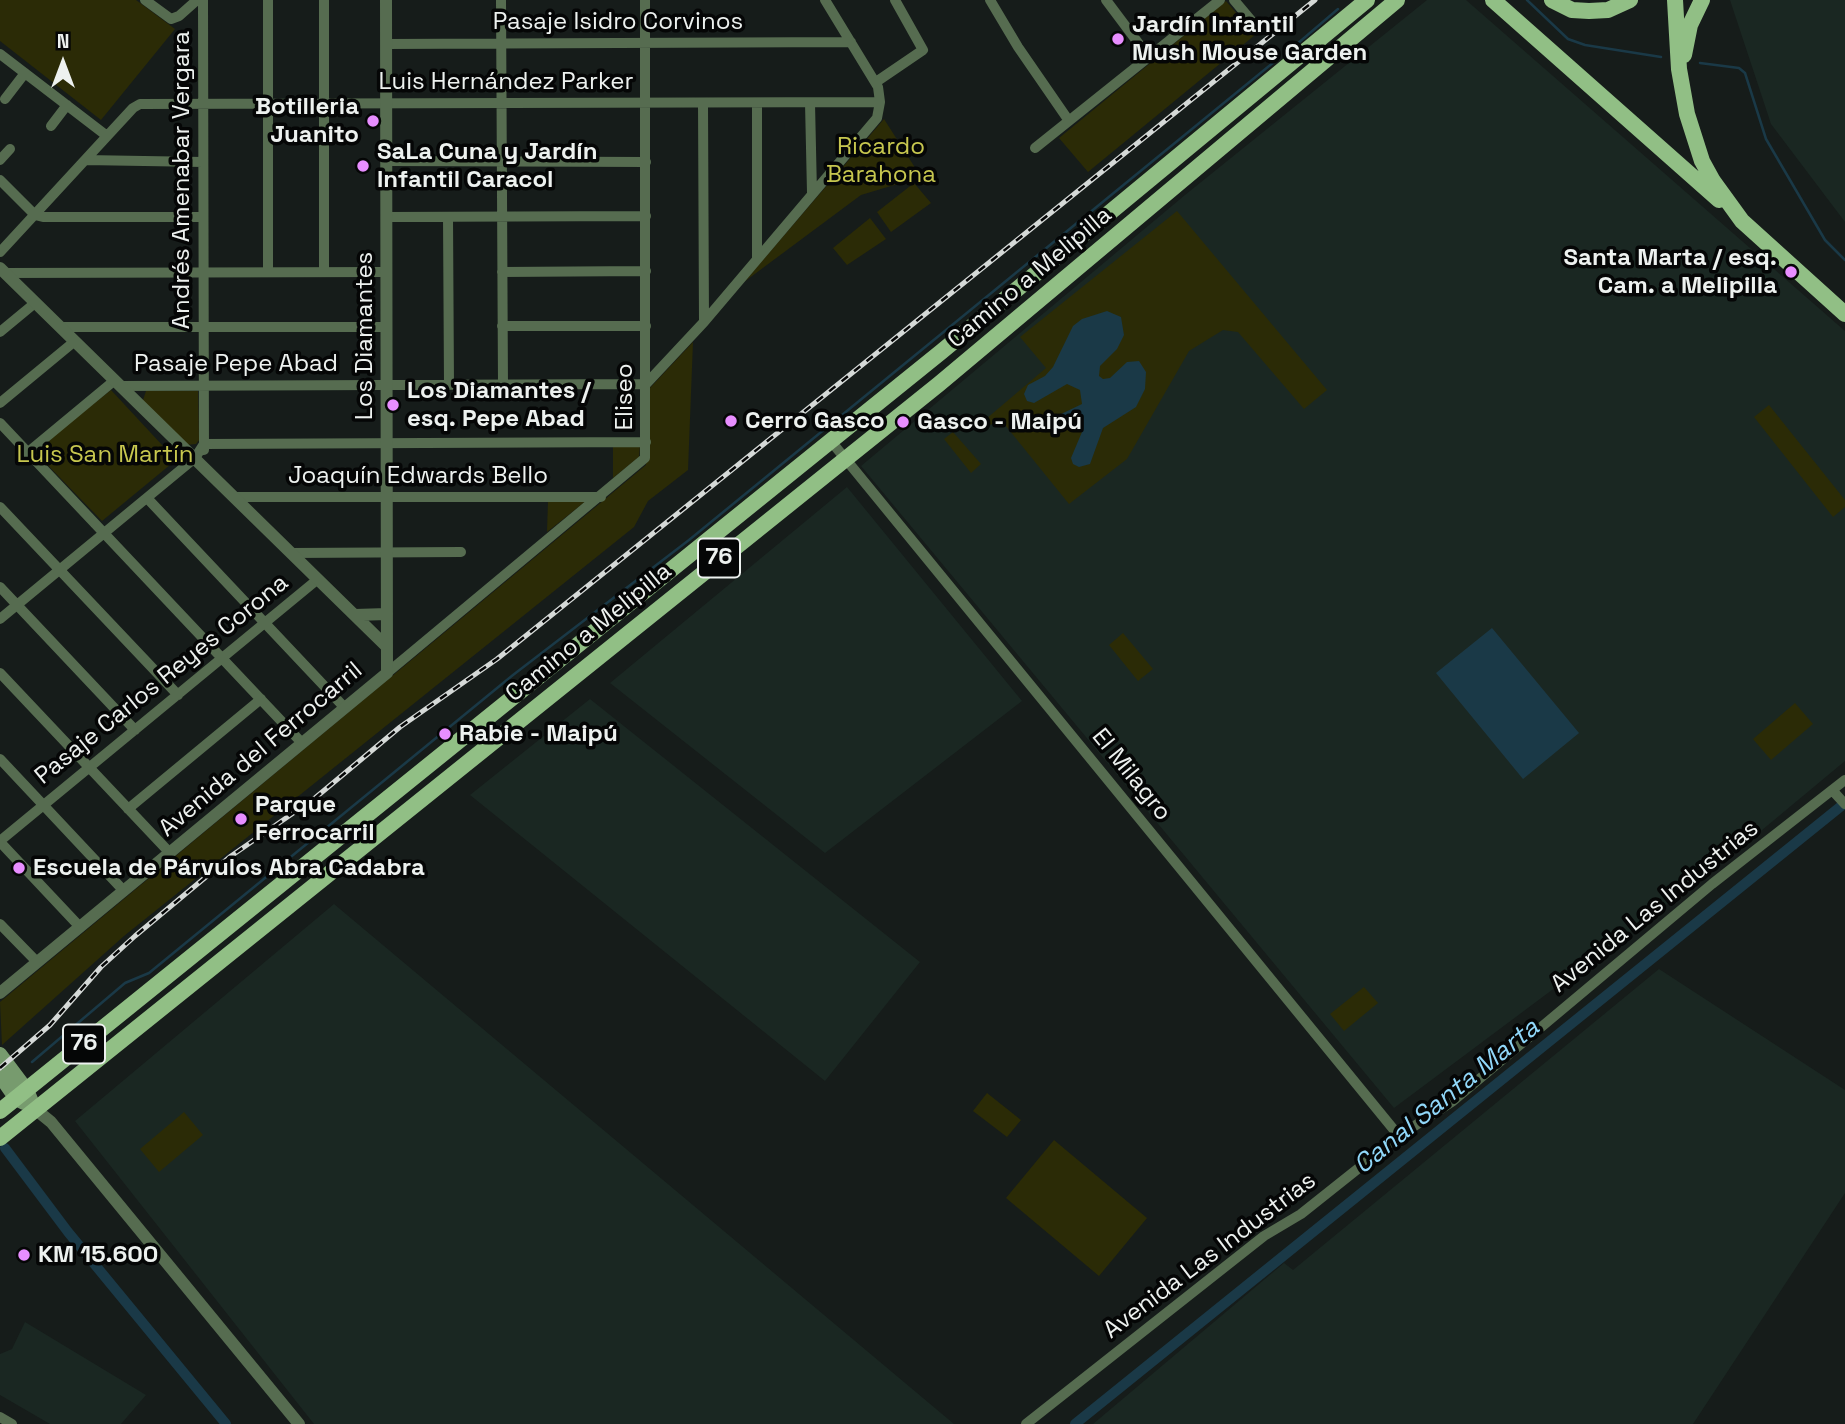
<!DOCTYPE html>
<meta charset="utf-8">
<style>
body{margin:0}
#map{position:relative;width:1845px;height:1424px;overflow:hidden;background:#161c1a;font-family:"Space Grotesk",sans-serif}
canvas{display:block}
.north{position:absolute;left:28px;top:28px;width:70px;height:70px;-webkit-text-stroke:5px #050606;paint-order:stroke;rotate:0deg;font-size:19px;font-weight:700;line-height:28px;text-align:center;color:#edf1ef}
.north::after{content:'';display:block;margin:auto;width:24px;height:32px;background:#edf1ef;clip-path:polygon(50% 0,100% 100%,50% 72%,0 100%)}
</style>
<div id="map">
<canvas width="1845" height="1424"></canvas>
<div class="north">N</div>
</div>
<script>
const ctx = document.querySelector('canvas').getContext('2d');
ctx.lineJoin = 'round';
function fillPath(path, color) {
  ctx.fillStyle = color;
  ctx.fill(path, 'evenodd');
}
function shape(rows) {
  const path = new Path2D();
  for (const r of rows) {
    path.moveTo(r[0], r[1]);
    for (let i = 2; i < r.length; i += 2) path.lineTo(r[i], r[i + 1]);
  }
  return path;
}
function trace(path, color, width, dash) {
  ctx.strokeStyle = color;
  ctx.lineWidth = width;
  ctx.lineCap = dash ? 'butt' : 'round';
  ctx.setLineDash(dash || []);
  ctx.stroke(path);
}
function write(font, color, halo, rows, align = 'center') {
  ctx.font = font + ' "Space Grotesk",sans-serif';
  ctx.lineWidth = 7;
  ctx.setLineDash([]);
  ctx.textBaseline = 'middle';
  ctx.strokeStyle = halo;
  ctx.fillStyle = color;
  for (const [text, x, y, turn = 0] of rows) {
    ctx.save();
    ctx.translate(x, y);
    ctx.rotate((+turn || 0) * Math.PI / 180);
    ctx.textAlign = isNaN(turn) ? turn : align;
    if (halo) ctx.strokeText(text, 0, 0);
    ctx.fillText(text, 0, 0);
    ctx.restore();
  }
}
const built = shape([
 [1427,0,1466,0,1845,331,1845,761,1726,860,1394,1108,861,466,1185,195],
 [1730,0,1845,0,1845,222,1771,124],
 [847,487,1022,701,825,853,610,683],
 [590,699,920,962,825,1081,470,795],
 [334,904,954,1424,314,1424,75,1121],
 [1659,969,1845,1090,1845,1193,1693,1424,1093,1424,1284,1263,1293,1270],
 [25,1322,146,1395,121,1424,50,1424,0,1395,0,1354,12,1349]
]);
const green = shape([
 [0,0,136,0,175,29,101,120,0,41],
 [1226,1,1255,35,1088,172,1059,138],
 [884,119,921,177,861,195,744,282],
 [914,183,931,203,891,232,877,212],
 [1177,211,1327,390,1304,409,1238,332,1223,330,1189,351,1127,459,1069,504,1001,420,990,425,986,419,1046,368,1020,337],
 [870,218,886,239,847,265,833,248],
 [693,342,688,470,648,501,634,527,124,936,2,1045,0,1002,646,465,649,389],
 [111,390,176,460,102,521,34,451],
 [146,391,198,391,199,440,196,444,185,445,142,403],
 [1769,405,1845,500,1845,507,1833,517,1754,417],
 [953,432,981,464,971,473,944,439],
 [640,445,639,457,613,478,613,446],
 [548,501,586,501,547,532],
 [1123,633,1153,669,1138,681,1109,645],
 [1795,703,1813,724,1771,760,1753,739],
 [1364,987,1378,1003,1344,1031,1330,1014],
 [987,1093,1021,1120,1007,1137,973,1111],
 [184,1112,203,1135,159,1172,140,1149],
 [1054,1140,1147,1218,1099,1276,1006,1198]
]);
const water = shape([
 [1107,311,1121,317,1124,335,1117,349,1100,366,1099,376,1103,379,1110,378,1127,362,1139,361,1146,372,1145,389,1136,407,1103,428,1090,464,1079,467,1073,464,1071,458,1082,432,1063,423,1059,415,1082,404,1080,390,1067,384,1034,403,1027,401,1024,394,1028,385,1045,376,1053,367,1073,326,1082,319],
 [1492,628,1579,733,1523,779,1436,673]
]);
const stream = shape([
 [1527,0,1568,39,1585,45,1661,57],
 [1290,50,1338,9],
 [1700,63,1739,68,1745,73,1766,139,1825,240,1845,260],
 [32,1062,125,983,149,973,513,675,689,540,1274,62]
]);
const canal = shape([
 [5,1148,68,1232,226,1424],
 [1075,1424,1845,803]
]);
const minor = shape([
 [145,0,171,19,179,16,197,0],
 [203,0,204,450],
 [268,0,268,272],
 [324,0,324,272],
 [501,0,503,385],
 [990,0,1018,47,1069,121],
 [1106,0,1148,56],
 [1234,0,1255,25],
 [386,44,851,42],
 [0,54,107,136],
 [876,82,923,50,895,0],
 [5,99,25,73],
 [703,103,704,322],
 [757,103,757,259],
 [810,103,812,193],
 [51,126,67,105],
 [1035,148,1220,0],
 [0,160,10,149],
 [85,160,203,162],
 [386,161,646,162],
 [0,180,35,215,43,217,203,217],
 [386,217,646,216],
 [448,217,449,385],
 [0,252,133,108,140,104,880,102],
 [502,272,646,271],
 [5,273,386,272],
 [502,326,646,326],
 [61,327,386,327],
 [0,332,35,303],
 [646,384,704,322,877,118,880,102,878,87,825,0],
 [121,386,646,384],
 [0,403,75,341],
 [0,423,302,743],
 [830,440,1399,1136],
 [27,453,115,380],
 [235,497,601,497],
 [147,498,345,708],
 [0,507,178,695],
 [291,553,461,552],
 [0,587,135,730],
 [0,619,195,458,204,444,646,442],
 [0,673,170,853],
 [387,673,645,458,645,0],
 [0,759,124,891],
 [1833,791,1845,804],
 [128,809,261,699],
 [0,841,318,579],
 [0,842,80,927],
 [0,924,37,962],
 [0,1417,12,1424],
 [1026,1424,1264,1236,1301,1214,1399,1136,1453,1101,1712,884,1845,780]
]);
const tertiary = shape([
 [0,268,387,647],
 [355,615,387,614],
 [0,993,387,673,386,0],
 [35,1109,51,1122,299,1424]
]);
const secondary = shape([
 [0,1054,27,1090,35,1109],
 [0,1076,16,1099,24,1103]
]);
const primary = shape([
 [1493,0,1719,200],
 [1552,0,1572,10,1589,11,1608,10,1630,0],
 [1675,0,1679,69,1687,114,1702,161,1713,181,1742,221,1845,314],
 [1684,55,1690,25,1702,0],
 [0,1111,941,352,1367,0],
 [0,1138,939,384,1397,0]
]);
const rail = shape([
 [0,1068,50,1025,101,967,135,936,231,856,315,798,400,727,497,659,1315,0]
]);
const markers = [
 [1118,39,7,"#e88eff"],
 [373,121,7,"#e88eff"],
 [363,166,7,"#e88eff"],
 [1791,272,7,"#e88eff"],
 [393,405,7,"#e88eff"],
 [731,421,7,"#e88eff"],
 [903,422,7,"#e88eff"],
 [445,734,7,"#e88eff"],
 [241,819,7,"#e88eff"],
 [19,868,7,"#e88eff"],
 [24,1255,7,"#e88eff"]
];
const shields = [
 [719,558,42],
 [84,1044,42]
];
const shieldNames = [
 ["76",719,558],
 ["76",84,1044]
];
const streetNames = [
 ["Pasaje Isidro Corvinos",618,22],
 ["Luis Hernández Parker",506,82],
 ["Andrés Amenabar Vergara",182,180,-90],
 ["Camino a Melipilla",1030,278,-40],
 ["Los Diamantes",365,336,-90],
 ["Pasaje Pepe Abad",236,364],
 ["Eliseo",625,397,-90],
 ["Joaquín Edwards Bello",418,476],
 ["Camino a Melipilla",589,633,-39],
 ["Pasaje Carlos Reyes Corona",162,680,-39],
 ["Avenida del Ferrocarril",261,750,-40],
 ["El Milagro",1131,775,51],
 ["Avenida Las Industrias",1655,907,-39],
 ["Avenida Las Industrias",1210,1256,-37]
];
const poiNames = [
 ["Jardín Infantil",1132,25],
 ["Mush Mouse Garden",1132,53],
 ["Botilleria",359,107,"right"],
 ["Juanito",359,135,"right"],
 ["SaLa Cuna y Jardín",377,152],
 ["Infantil Caracol",377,180],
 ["Santa Marta / esq.",1777,258,"right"],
 ["Cam. a Melipilla",1777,286,"right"],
 ["Los Diamantes /",407,391],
 ["esq. Pepe Abad",407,419],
 ["Cerro Gasco",745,421],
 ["Gasco - Maipú",917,422],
 ["Rabie - Maipú",459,734],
 ["Parque",255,805],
 ["Ferrocarril",255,833],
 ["Escuela de Párvulos Abra Cadabra",33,868],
 ["KM 15.600",38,1255]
];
const parkNames = [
 ["Ricardo",881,147],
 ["Barahona",881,175],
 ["Luis San Martín",105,455]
];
const waterNames = [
 ["Canal Santa Marta",1447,1097,-39]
];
fillPath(built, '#1a2722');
fillPath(green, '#2b2b06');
fillPath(water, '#1a3947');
trace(stream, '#1a3947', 2.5);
trace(canal, '#1a3947', 10);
trace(minor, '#566c50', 10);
trace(tertiary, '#566c50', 12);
trace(secondary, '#779b6e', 14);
trace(primary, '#91bf85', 16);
trace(rail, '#d5d9d7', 5);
trace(rail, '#050606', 2.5, [8]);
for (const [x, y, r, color] of markers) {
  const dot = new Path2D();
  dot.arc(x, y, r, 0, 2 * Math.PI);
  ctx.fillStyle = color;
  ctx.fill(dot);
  trace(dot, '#050606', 2.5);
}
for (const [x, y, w] of shields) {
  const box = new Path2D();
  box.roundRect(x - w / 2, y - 19.5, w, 39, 5);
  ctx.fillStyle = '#050606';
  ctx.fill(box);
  trace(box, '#edf1ef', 2);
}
write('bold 23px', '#edf1ef', null, shieldNames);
write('24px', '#edf1ef', '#050606', streetNames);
write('bold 24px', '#edf1ef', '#050606', poiNames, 'left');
write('24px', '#c7c74f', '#050606', parkNames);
write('italic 26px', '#90d7f9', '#050606', waterNames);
</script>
